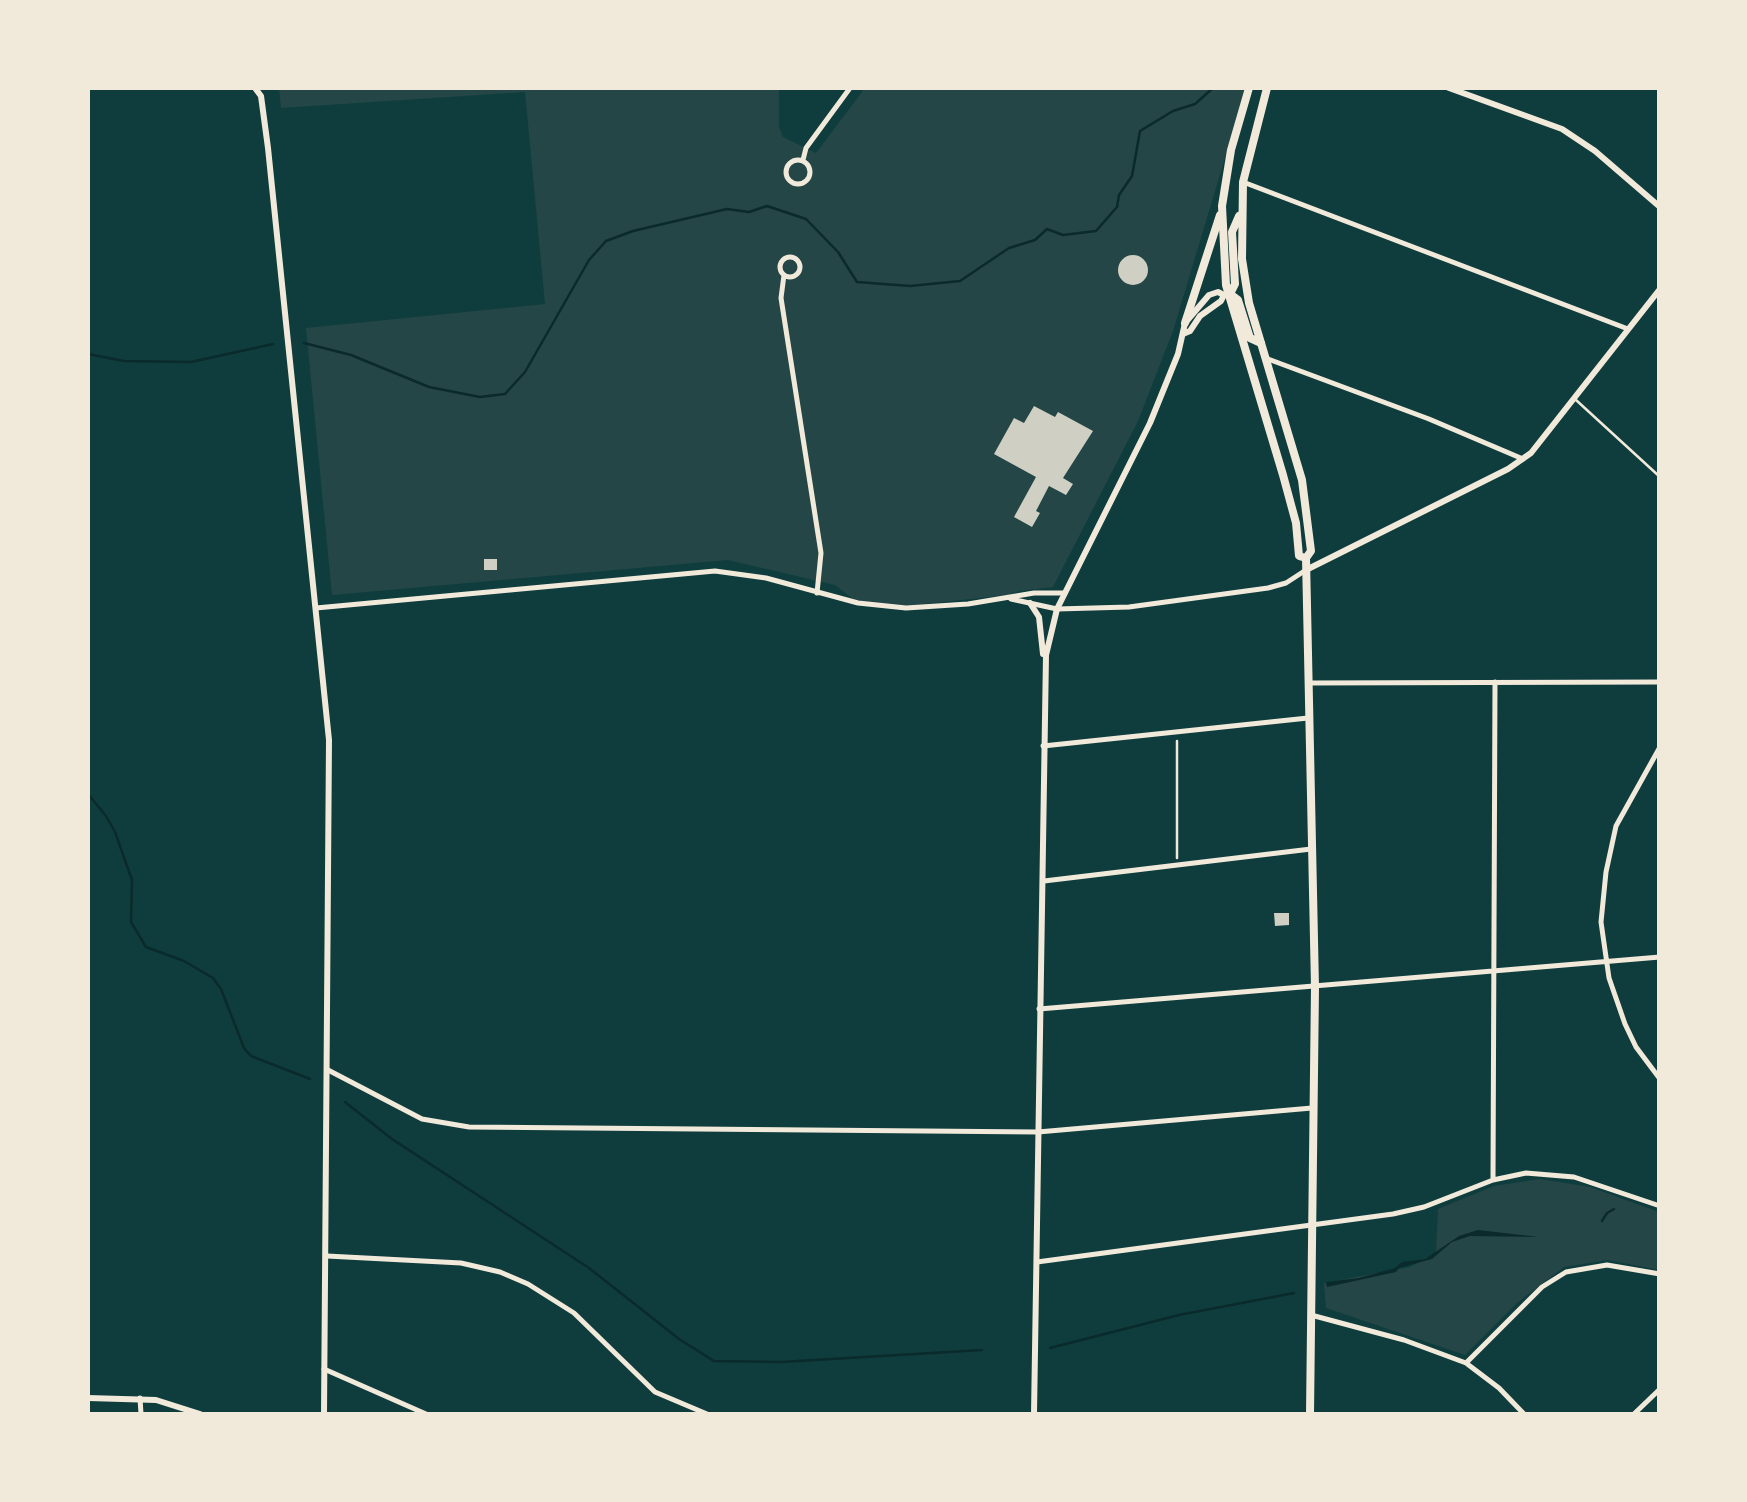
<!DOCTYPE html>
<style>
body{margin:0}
#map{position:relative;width:1747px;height:1502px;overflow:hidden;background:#0f3d3e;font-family:"PT Sans Narrow",sans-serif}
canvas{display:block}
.frame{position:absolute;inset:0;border:90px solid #f1e9da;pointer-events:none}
</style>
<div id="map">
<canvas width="1747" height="1502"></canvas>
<div class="frame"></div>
</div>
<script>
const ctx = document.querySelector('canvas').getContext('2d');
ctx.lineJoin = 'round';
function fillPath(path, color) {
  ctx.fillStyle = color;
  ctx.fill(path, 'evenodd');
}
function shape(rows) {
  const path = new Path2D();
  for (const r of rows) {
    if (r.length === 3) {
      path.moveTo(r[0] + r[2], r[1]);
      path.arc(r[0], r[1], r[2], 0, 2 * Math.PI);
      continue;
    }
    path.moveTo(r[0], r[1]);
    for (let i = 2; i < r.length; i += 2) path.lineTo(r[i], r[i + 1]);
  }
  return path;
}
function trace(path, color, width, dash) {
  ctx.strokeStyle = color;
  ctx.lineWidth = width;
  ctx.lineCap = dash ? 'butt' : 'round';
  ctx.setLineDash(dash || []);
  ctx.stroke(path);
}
const green = shape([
 [279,88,779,88,779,127,783,137,816,153,865,88,1246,88,1173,331,1138,421,1053,587,1019,591,1009,595,905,606,858,603,835,585,728,560,332,595,306,328,545,304,525,92,281,108],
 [1540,1179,1590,1187,1659,1212,1659,1270,1608,1260,1564,1267,1517,1303,1465,1355,1326,1308,1324,1283,1410,1267,1436,1253,1438,1209,1494,1186]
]);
const water = shape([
 [1478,1230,1539,1237,1470,1236,1452,1242,1432,1259,1399,1268,1396,1272,1327,1287,1326,1282,1359,1278,1395,1268,1402,1262,1425,1259,1459,1236]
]);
const stream = shape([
 [304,343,351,355,429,387,480,397,505,394,525,372,589,260,606,241,633,231,727,209,749,212,767,206,806,219,838,252,857,282,910,286,960,281,1009,248,1035,240,1047,229,1063,235,1096,231,1117,207,1119,195,1132,176,1140,131,1173,111,1195,104,1213,88],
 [88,354,124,361,191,362,273,344],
 [88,794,106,816,115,832,132,880,131,922,146,947,184,961,213,978,221,989,244,1048,251,1056,310,1079],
 [345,1102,392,1139,589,1268,679,1339,714,1361,781,1362,982,1350],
 [1602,1221,1607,1213,1614,1209],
 [1050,1348,1179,1315,1294,1293]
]);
const building = shape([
 [1133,270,15],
 [1034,406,1055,417,1058,412,1093,431,1063,478,1073,484,1066,495,1049,486,1036,511,1040,513,1032,527,1014,517,1036,477,994,454,1014,418,1024,423],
 [484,559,497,559,497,570,484,570],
 [1274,913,1289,913,1289,925,1275,926]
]);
const path = shape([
 [1177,858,1177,741]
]);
const service = shape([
 [1576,400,1660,477]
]);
const minor = shape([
 [798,172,12],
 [803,160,806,148,850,88],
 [1243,182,1628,329],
 [790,267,10],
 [784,275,781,298,821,553,817,593],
 [1268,359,1429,419,1523,459],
 [1011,599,1057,609,1129,607,1268,588,1286,583,1306,570],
 [316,608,715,571,766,578,858,603,906,608,968,604,1034,593,1065,593],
 [1308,683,1660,682],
 [1043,746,1308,718],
 [1660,747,1616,826,1606,872,1601,922,1609,978,1625,1024,1636,1047,1660,1079],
 [1044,881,1311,849],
 [1039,1009,1660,957],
 [328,1070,422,1119,469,1127,1038,1132,1312,1108],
 [1493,1180,1495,682],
 [327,1256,461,1263,500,1272,528,1284,574,1313,655,1392,707,1414],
 [1037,1262,1393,1214,1424,1207,1493,1180,1526,1173,1574,1177,1660,1206],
 [1311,1315,1404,1340,1466,1363,1499,1388,1524,1414],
 [1466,1363,1542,1287,1566,1272,1607,1265,1660,1274],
 [324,1369,426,1414],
 [140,1398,141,1414],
 [1634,1414,1660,1389]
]);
const tertiary = shape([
 [255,88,261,96,268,148,329,740,324,1414],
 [1449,88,1562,129,1595,151,1660,207],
 [1183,334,1190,331,1200,316,1221,301,1224,295],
 [1306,570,1508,469,1531,453,1660,289],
 [1030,603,1039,617,1043,654],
 [88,1398,156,1400,200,1414],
 [1034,1414,1046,655,1057,609,1150,423,1178,354,1185,323,1209,295,1218,292,1224,295]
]);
const primary = shape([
 [1249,88,1231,150,1222,206,1226,285,1283,475,1296,523,1299,556,1306,558],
 [1267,88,1243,182,1242,259,1249,303,1302,480,1311,551,1306,558,1315,987,1310,1414],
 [1230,294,1235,284,1232,232,1239,216],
 [1230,294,1238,300,1250,338,1261,343],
 [1185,323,1220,215]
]);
fillPath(green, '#244646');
fillPath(water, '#0a2a2b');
trace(stream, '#0a2a2b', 2.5);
fillPath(building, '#cfcfc3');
trace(path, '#f1e9da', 2.5);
trace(service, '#f1e9da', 2.5);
trace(minor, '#f1e9da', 5);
trace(tertiary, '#f1e9da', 6);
trace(primary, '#f1e9da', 8);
</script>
